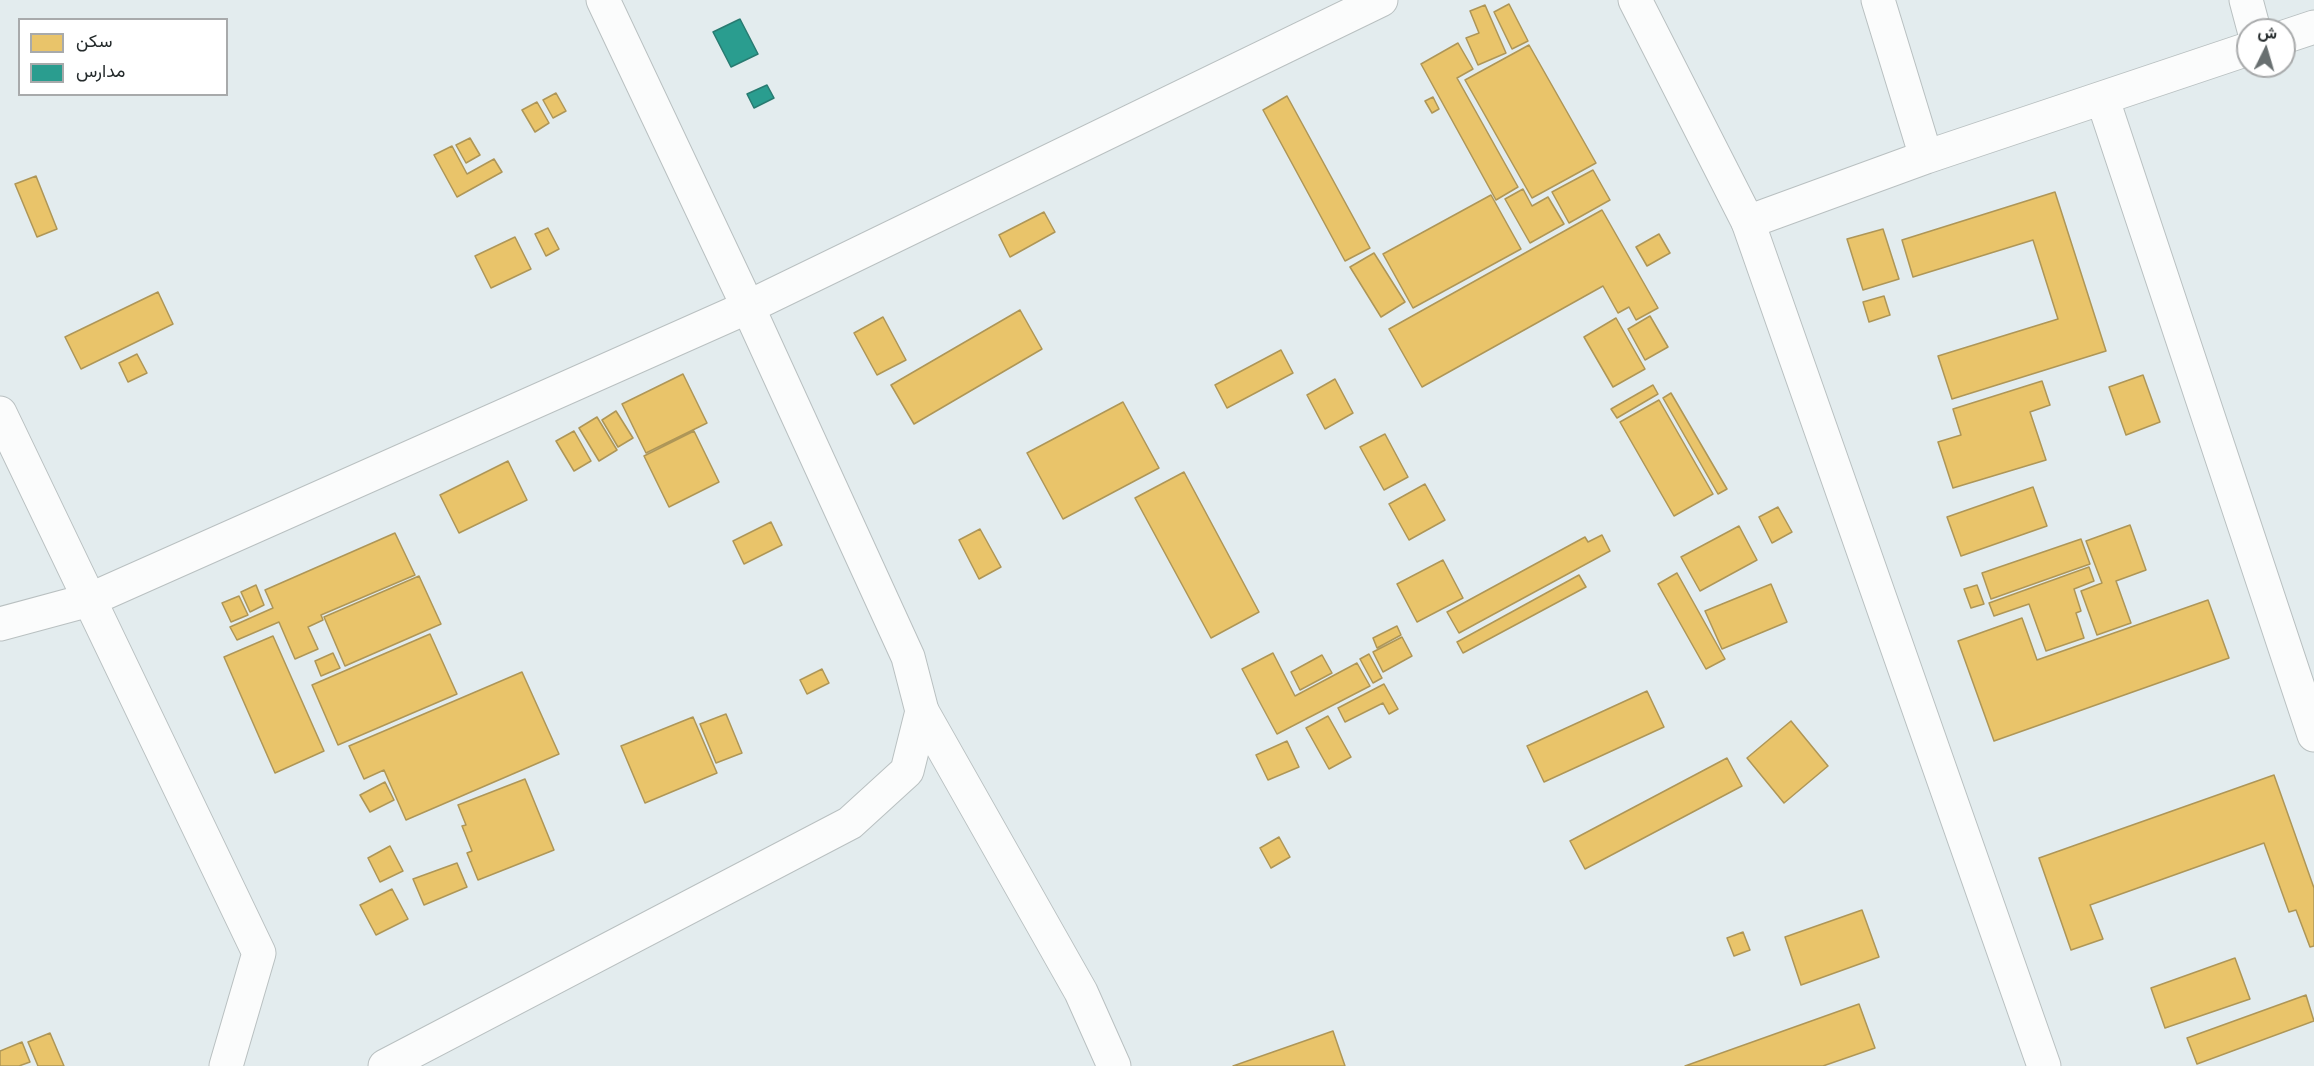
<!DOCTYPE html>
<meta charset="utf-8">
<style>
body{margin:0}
#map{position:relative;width:2314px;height:1066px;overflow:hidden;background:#e3ecee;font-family:"PT Sans Narrow",Vazirmatn,sans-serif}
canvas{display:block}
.legend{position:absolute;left:18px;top:18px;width:210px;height:78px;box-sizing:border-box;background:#fff;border:2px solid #a8aaab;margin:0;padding:8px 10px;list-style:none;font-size:18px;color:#252b2c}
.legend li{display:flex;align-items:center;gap:12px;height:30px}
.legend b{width:30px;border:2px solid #a8aaab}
.north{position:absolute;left:2236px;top:18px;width:60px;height:60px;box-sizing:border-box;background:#fff;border:2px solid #a8aaab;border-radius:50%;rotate:5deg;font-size:16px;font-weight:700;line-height:24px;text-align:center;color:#252b2c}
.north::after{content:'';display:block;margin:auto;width:21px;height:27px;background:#686f70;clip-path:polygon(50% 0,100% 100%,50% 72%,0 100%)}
</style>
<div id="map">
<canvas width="2314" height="1066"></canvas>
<ul class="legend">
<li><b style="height:16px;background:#e9c46a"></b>سكن</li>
<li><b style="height:16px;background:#2a9d8f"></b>مدارس</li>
</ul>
<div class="north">ش</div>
</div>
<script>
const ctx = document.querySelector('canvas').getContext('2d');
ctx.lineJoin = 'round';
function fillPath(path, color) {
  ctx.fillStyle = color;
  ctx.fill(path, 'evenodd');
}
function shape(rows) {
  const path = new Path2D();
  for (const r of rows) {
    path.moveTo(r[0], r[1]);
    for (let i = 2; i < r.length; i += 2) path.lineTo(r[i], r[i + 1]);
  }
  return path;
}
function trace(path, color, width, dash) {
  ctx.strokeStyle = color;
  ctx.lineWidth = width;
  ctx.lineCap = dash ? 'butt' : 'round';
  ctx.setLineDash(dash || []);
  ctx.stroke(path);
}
const homes = shape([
 [1509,4,1528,41,1512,49,1494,12,1509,4],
 [1485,5,1506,53,1478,65,1466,38,1479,33,1470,11,1485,5],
 [1458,43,1473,69,1457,78,1518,187,1496,200,1421,64,1458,43],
 [1529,45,1596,163,1532,198,1465,80,1529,45],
 [556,93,566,111,553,118,543,100,556,93],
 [1287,96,1370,248,1345,261,1263,110,1287,96],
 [1433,97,1439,109,1432,113,1425,101,1433,97],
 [537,102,549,123,535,132,522,110,537,102],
 [470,138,480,155,466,163,456,145,470,138],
 [452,146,467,174,494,159,502,172,457,197,434,155,452,146],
 [1593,170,1610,200,1569,223,1552,192,1593,170],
 [36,176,57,229,37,237,15,184,36,176],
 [1523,189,1532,206,1548,197,1564,224,1530,243,1505,199,1523,189],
 [2055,192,2106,351,1952,399,1938,356,2058,319,2033,240,1913,277,1902,240,2055,192],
 [1491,195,1521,249,1413,308,1383,254,1491,195],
 [1602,210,1658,308,1636,320,1629,307,1618,313,1603,286,1422,387,1389,329,1602,210],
 [1044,212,1055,232,1010,257,999,235,1044,212],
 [548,228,559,249,546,256,535,234,548,228],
 [1883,229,1899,279,1863,290,1847,239,1883,229],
 [1659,234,1670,253,1647,266,1636,247,1659,234],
 [515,237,531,269,491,288,475,256,515,237],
 [1374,253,1405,302,1381,317,1350,267,1374,253],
 [158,292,173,324,81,369,65,337,158,292],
 [1884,296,1890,315,1869,322,1863,302,1884,296],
 [1020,310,1042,349,914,424,891,385,1020,310],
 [1650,316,1668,347,1645,360,1628,329,1650,316],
 [883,317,906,360,877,375,854,333,883,317],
 [1616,318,1645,369,1613,387,1584,337,1616,318],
 [1281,350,1293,373,1227,408,1215,385,1281,350],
 [137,354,147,373,128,382,119,363,137,354],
 [683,374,707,423,646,453,622,404,683,374],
 [2143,375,2160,422,2126,435,2109,387,2143,375],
 [1335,379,1353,413,1325,429,1307,395,1335,379],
 [2042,381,2050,405,2030,412,2046,460,1953,488,1938,442,1961,435,1953,409,2042,381],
 [1653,385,1658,394,1617,418,1611,409,1653,385],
 [1671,393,1727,489,1718,494,1663,398,1671,393],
 [1659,400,1713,494,1674,516,1620,422,1659,400],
 [1123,402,1159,468,1063,519,1027,453,1123,402],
 [616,411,633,438,618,447,602,420,616,411],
 [597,417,617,450,599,461,579,428,597,417],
 [574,431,591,461,574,471,556,441,574,431],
 [694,431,719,482,669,507,644,456,694,431],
 [1385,434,1408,477,1384,490,1360,447,1385,434],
 [508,461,527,500,459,533,440,495,508,461],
 [1184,472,1259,612,1211,638,1135,498,1184,472],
 [1425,484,1445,520,1409,540,1389,504,1425,484],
 [2033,487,2047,526,1961,556,1947,517,2033,487],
 [1778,507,1792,532,1772,543,1759,517,1778,507],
 [771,522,782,545,744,564,733,541,771,522],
 [2130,525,2146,570,2116,581,2131,623,2097,635,2081,591,2102,583,2086,541,2130,525],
 [1739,526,1757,560,1700,591,1681,557,1739,526],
 [980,529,1001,567,979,579,959,540,980,529],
 [395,533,415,575,321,615,323,620,308,627,318,649,295,659,279,622,237,640,230,627,273,608,265,590,395,533],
 [1602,535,1610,551,1459,633,1447,612,1585,537,1588,542,1602,535],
 [2081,539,2090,564,1991,599,1982,573,2081,539],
 [1443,560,1463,598,1417,622,1397,584,1443,560],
 [2089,567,2094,581,2074,589,2081,611,2076,613,2084,638,2046,651,2029,604,1994,616,1989,603,2089,567],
 [1677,573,1725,659,1706,669,1658,584,1677,573],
 [1579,575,1586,587,1463,653,1457,642,1579,575],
 [419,576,441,624,345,666,324,617,419,576],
 [1771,584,1787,622,1722,649,1705,611,1771,584],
 [256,585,264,605,250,612,241,592,256,585],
 [1977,585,1984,604,1971,608,1964,589,1977,585],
 [239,596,248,615,231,622,222,603,239,596],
 [2208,600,2229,658,1994,741,1958,641,2022,618,2037,660,2208,600],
 [1397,626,1401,635,1377,648,1373,638,1397,626],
 [430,634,457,694,338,745,312,685,430,634],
 [273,636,324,751,275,773,224,657,273,636],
 [1402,637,1412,656,1383,672,1373,652,1402,637],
 [333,653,340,668,321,676,315,661,333,653],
 [1273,653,1295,696,1357,663,1370,686,1277,734,1242,669,1273,653],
 [1369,654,1382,678,1373,683,1360,659,1369,654],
 [1322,655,1332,673,1300,690,1291,672,1322,655],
 [822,669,829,683,807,694,800,680,822,669],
 [522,672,559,754,406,820,384,770,364,779,349,746,522,672],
 [1384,684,1398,709,1389,714,1383,703,1345,722,1338,708,1384,684],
 [1647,691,1664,727,1544,782,1527,746,1647,691],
 [726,714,742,753,716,763,700,724,726,714],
 [1328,716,1351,757,1329,769,1306,728,1328,716],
 [693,717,717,773,645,803,621,746,693,717],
 [1791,721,1828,766,1784,803,1747,758,1791,721],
 [1287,741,1299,767,1268,780,1256,755,1287,741],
 [1727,758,1742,786,1585,869,1570,841,1727,758],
 [2274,775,2314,888,2314,946,2310,947,2296,910,2289,912,2264,843,2090,905,2103,939,2071,950,2039,858,2274,775],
 [525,779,554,850,478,880,467,853,472,851,462,826,466,825,458,805,525,779],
 [385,782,394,800,370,812,360,795,385,782],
 [1279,837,1290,857,1271,868,1260,848,1279,837],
 [390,846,403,871,380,882,368,858,390,846],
 [457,863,467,887,424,905,413,879,457,863],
 [392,889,408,919,376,935,360,905,392,889],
 [1862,910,1879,957,1801,985,1785,937,1862,910],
 [1743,932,1750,950,1734,956,1727,938,1743,932],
 [2235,958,2250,999,2165,1028,2151,988,2235,958],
 [2306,995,2314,1021,2197,1064,2187,1038,2306,995],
 [1859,1004,1875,1048,1823,1066,1685,1066,1859,1004],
 [1333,1031,1345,1066,1233,1066,1333,1031],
 [50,1033,64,1066,38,1066,28,1042,50,1033],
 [22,1042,30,1062,19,1066,0,1066,0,1051,22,1042]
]);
const schools = shape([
 [740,19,758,54,731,67,713,32,740,19],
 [767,85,774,98,754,108,747,94,767,85]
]);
const minor = shape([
 [1878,0,1926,157],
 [2246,0,2254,30],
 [2284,37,2314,27],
 [2103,100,2314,735],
 [1748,222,1926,157,2248,49],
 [0,413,259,953,226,1066],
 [0,624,89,600,748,307,1381,0],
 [922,711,1081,992,1114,1066]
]);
const tertiary = shape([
 [385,1066,850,823,907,771,922,711,908,657,748,307,603,0]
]);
const secondary = shape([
 [1635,0,1748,222,2044,1066]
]);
fillPath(homes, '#e9c46a');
trace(homes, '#ae9657', 1.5);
fillPath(schools, '#2a9d8f');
trace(schools, '#287b71', 1.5);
trace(minor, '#b9c0c1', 35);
trace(tertiary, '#b9c0c1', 35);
trace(secondary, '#b9c0c1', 35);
trace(minor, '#fbfcfc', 33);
trace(tertiary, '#fbfcfc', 33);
trace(secondary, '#fbfcfc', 33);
</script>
